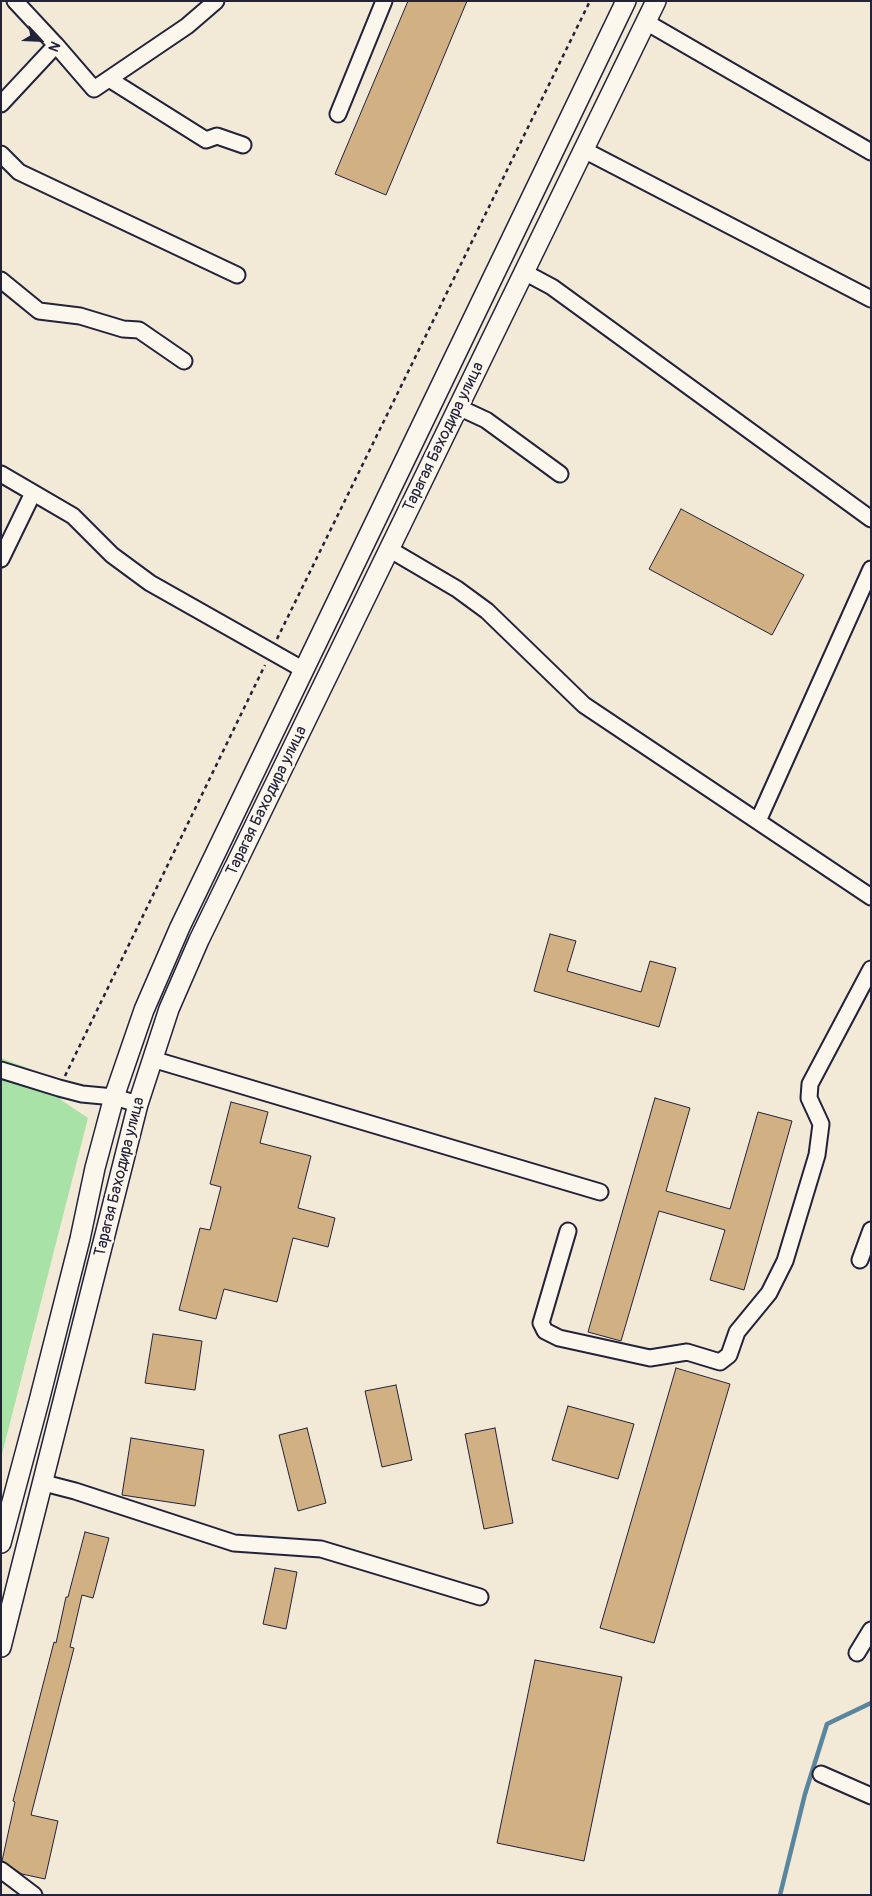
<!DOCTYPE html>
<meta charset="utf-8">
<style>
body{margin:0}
#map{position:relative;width:872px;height:1896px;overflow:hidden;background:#f3e9d7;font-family:Pangolin,sans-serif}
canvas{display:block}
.frame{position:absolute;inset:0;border:2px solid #22223b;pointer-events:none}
.north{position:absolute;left:15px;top:15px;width:50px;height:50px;-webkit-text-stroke:4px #fbf7ec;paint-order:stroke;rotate:115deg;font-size:14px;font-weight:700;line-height:20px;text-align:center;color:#22223b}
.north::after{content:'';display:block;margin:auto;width:18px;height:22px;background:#22223b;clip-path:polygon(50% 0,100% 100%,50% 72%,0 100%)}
</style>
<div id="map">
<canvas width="872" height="1896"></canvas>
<div class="frame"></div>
<div class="north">N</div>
</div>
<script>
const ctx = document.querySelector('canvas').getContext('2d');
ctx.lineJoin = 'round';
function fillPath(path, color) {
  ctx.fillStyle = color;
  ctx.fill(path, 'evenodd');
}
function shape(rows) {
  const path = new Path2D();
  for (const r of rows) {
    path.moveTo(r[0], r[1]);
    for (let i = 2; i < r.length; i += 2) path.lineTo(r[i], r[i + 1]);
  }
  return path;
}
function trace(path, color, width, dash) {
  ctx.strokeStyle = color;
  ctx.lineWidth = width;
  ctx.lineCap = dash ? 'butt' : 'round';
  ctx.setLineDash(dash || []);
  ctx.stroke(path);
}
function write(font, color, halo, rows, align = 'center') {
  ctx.font = font + ' Pangolin,sans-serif';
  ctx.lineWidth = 5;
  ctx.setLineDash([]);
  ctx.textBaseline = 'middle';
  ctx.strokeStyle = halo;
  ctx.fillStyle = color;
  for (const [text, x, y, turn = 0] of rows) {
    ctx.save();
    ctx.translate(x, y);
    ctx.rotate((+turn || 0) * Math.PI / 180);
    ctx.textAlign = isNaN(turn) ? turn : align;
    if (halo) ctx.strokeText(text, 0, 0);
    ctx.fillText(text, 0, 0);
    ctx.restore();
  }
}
const green = shape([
 [1,1058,67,1083,61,1100,88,1118,1,1458]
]);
const stream = shape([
 [780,1895,805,1794,827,1724,871,1703]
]);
const building = shape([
 [408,1,467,1,386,195,335,174,408,1],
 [681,509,804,575,772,635,649,569,681,509],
 [550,934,576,941,567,971,641,992,650,961,676,968,659,1027,534,991,550,934],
 [655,1098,690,1108,666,1191,730,1209,758,1112,792,1121,744,1290,710,1280,725,1230,659,1211,621,1341,588,1332,655,1098],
 [231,1102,268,1112,260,1143,311,1156,298,1208,335,1218,328,1247,293,1238,277,1302,224,1289,216,1319,179,1310,200,1228,210,1230,221,1187,210,1184,231,1102],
 [153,1334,202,1341,195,1390,145,1383,153,1334],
 [676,1368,730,1384,654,1643,600,1628,676,1368],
 [396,1385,412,1460,382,1467,365,1391,396,1385],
 [568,1406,634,1424,618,1479,552,1460,568,1406],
 [307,1428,326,1503,298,1511,279,1435,307,1428],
 [495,1428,513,1523,484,1529,465,1434,495,1428],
 [131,1438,204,1450,195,1506,122,1495,131,1438],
 [85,1532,109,1538,93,1598,82,1595,70,1647,74,1648,31,1815,58,1821,45,1879,22,1874,2,1861,15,1802,13,1801,54,1642,56,1643,66,1597,68,1597,85,1532],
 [275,1568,297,1572,286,1629,263,1624,275,1568],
 [535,1660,622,1677,584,1861,497,1843,535,1660]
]);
const path = shape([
 [277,639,590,1],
 [65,1076,265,665]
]);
const minor = shape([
 [646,22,871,152],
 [56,45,94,89,187,26,216,1],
 [109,79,206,140,217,136,243,145],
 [1,104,56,45,15,1],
 [338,114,384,1],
 [584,150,871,299],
 [1,154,19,172,237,275],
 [524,272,552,287,871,519],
 [1,280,39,311,80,316,123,329,139,330,184,361],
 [458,407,486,420,560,474],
 [1,474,73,516,112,555,150,583,304,670],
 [389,549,457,589,487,611,584,705,871,897],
 [1,559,33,493],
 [758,821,871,569],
 [152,1059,600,1192],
 [1,1070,59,1088,82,1094,114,1097,138,1104],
 [568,1231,541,1323,545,1331,559,1338,650,1358,687,1352,720,1362,729,1355,737,1332,769,1293,785,1261,817,1155,821,1124,809,1098,810,1084,871,969],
 [860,1260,871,1230],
 [44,1483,75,1491,234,1543,321,1549,480,1597],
 [857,1653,871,1630],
 [821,1774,871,1796],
 [1,1870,34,1895]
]);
const major = shape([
 [1,1543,39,1401,80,1239,95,1168,114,1097,144,1010,180,927,626,1],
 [1,1647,138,1104,169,1009,199,940,656,1]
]);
const streetNames = [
 ["Тарагая Баходира улица",444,437,-64],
 ["Тарагая Баходира улица",267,801,-64],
 ["Тарагая Баходира улица",120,1177,-76]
];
fillPath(green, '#a9e2a6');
trace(stream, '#59859d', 4.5);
fillPath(building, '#d1b084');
trace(building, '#22223b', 1);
trace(minor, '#22223b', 19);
trace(major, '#22223b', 22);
trace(path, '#22223b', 2.5, [4, 4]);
trace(minor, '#fbf7ec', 15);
trace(major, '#fbf7ec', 19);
write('16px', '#22223b', '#fbf7ec', streetNames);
</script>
